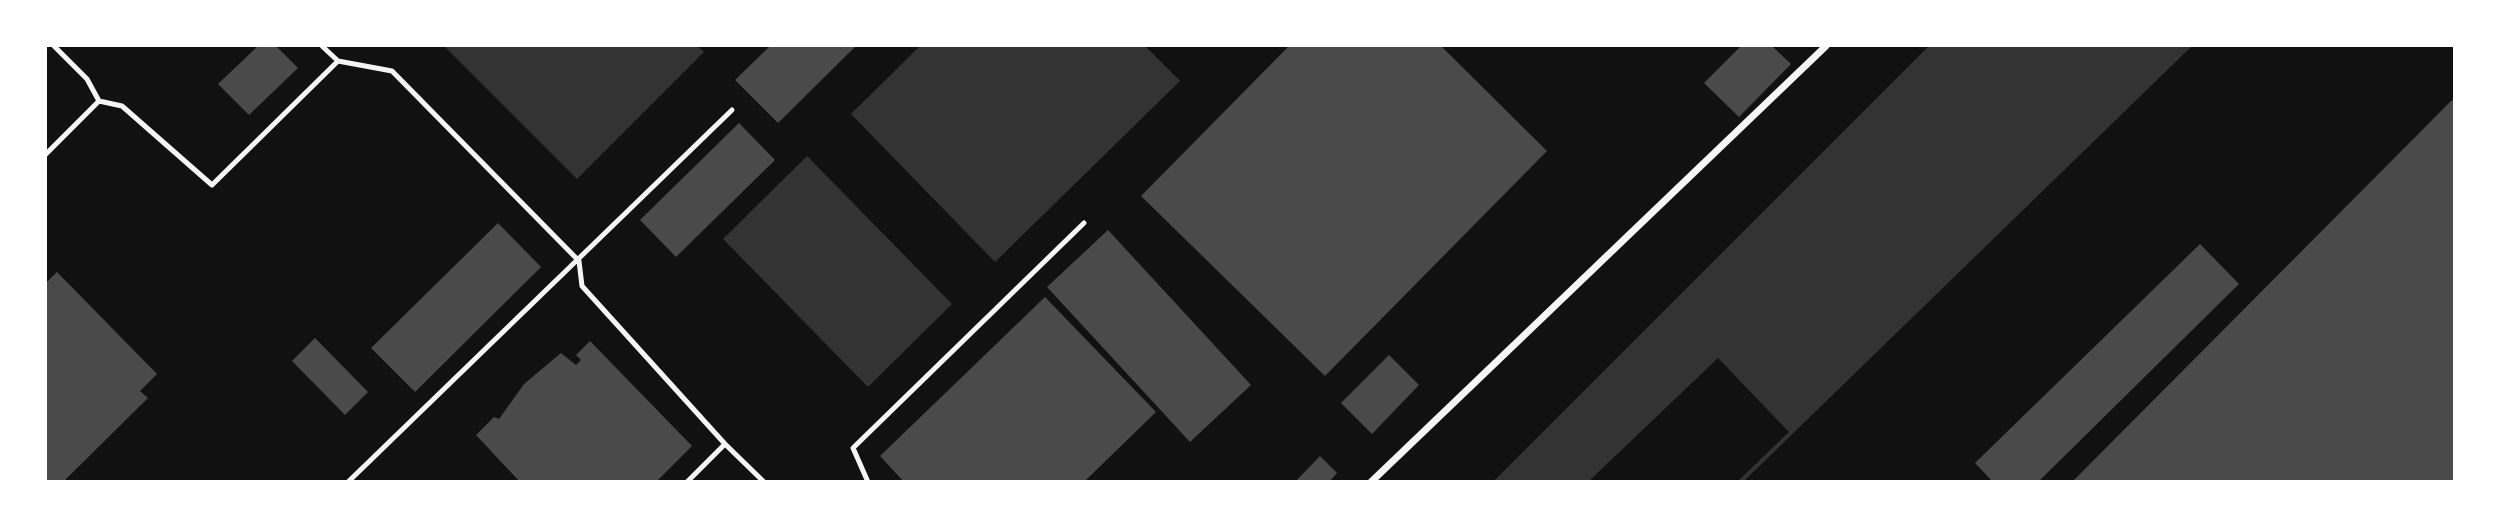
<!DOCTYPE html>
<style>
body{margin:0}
#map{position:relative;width:2500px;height:527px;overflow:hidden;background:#111;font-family:Helvetica,sans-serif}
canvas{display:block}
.frame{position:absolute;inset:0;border:47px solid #fff;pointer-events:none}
</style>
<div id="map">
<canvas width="2500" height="527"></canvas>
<div class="frame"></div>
</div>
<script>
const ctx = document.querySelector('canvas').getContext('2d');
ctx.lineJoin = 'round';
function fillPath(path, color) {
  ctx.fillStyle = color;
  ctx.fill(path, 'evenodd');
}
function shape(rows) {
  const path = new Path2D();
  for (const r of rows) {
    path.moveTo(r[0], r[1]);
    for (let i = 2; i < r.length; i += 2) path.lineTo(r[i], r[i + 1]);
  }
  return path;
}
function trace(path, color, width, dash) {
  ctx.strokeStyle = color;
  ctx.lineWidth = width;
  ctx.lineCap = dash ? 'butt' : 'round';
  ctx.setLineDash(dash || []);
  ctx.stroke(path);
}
const water = shape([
 [444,46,697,46,704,52,577,179],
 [920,46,1145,46,1180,81,995,262,851,114],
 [1929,46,2192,46,1744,481,1493,482],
 [807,156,952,304,868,387,723,239]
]);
const pier = shape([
 [1718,358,1789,432,1738,481,1589,481]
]);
const building = shape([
 [258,46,276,46,298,68,249,115,218,84],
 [770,46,856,46,778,123,735,80],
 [1289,46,1441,46,1547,151,1325,376,1141,196],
 [1741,46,1772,46,1791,64,1739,117,1704,83],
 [2454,98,2454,482,2072,482],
 [739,123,775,160,676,257,640,220],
 [498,223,541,267,415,392,371,348],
 [1108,230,1251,385,1190,442,1047,287],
 [2200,244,2239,284,2038,482,1993,482,1975,463],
 [57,272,157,374,140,391,148,398,63,482,46,482,46,283],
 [1045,297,1156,412,1084,482,904,482,880,456],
 [315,338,368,392,345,415,292,361],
 [590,341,692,446,656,482,520,482,476,435,494,417,499,419,524,384,561,353,576,365,581,360,576,355],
 [1389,355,1419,385,1372,434,1341,403],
 [1320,456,1337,473,1329,482,1295,482]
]);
const service = shape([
 [54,46,87,79,99,101,122,106,212,185,338,61],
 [322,46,338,61,392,71,579,261,582,286,725,444,764,482],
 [46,154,99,101],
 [348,482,732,110],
 [687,482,725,444],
 [868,482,853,448,1084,223]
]);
const minor = shape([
 [1371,482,1826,46]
]);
fillPath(water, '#333');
fillPath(pier, '#111');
fillPath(building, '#4a4a4a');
trace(service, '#f5f5f5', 5);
trace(minor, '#f5f5f5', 7);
</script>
